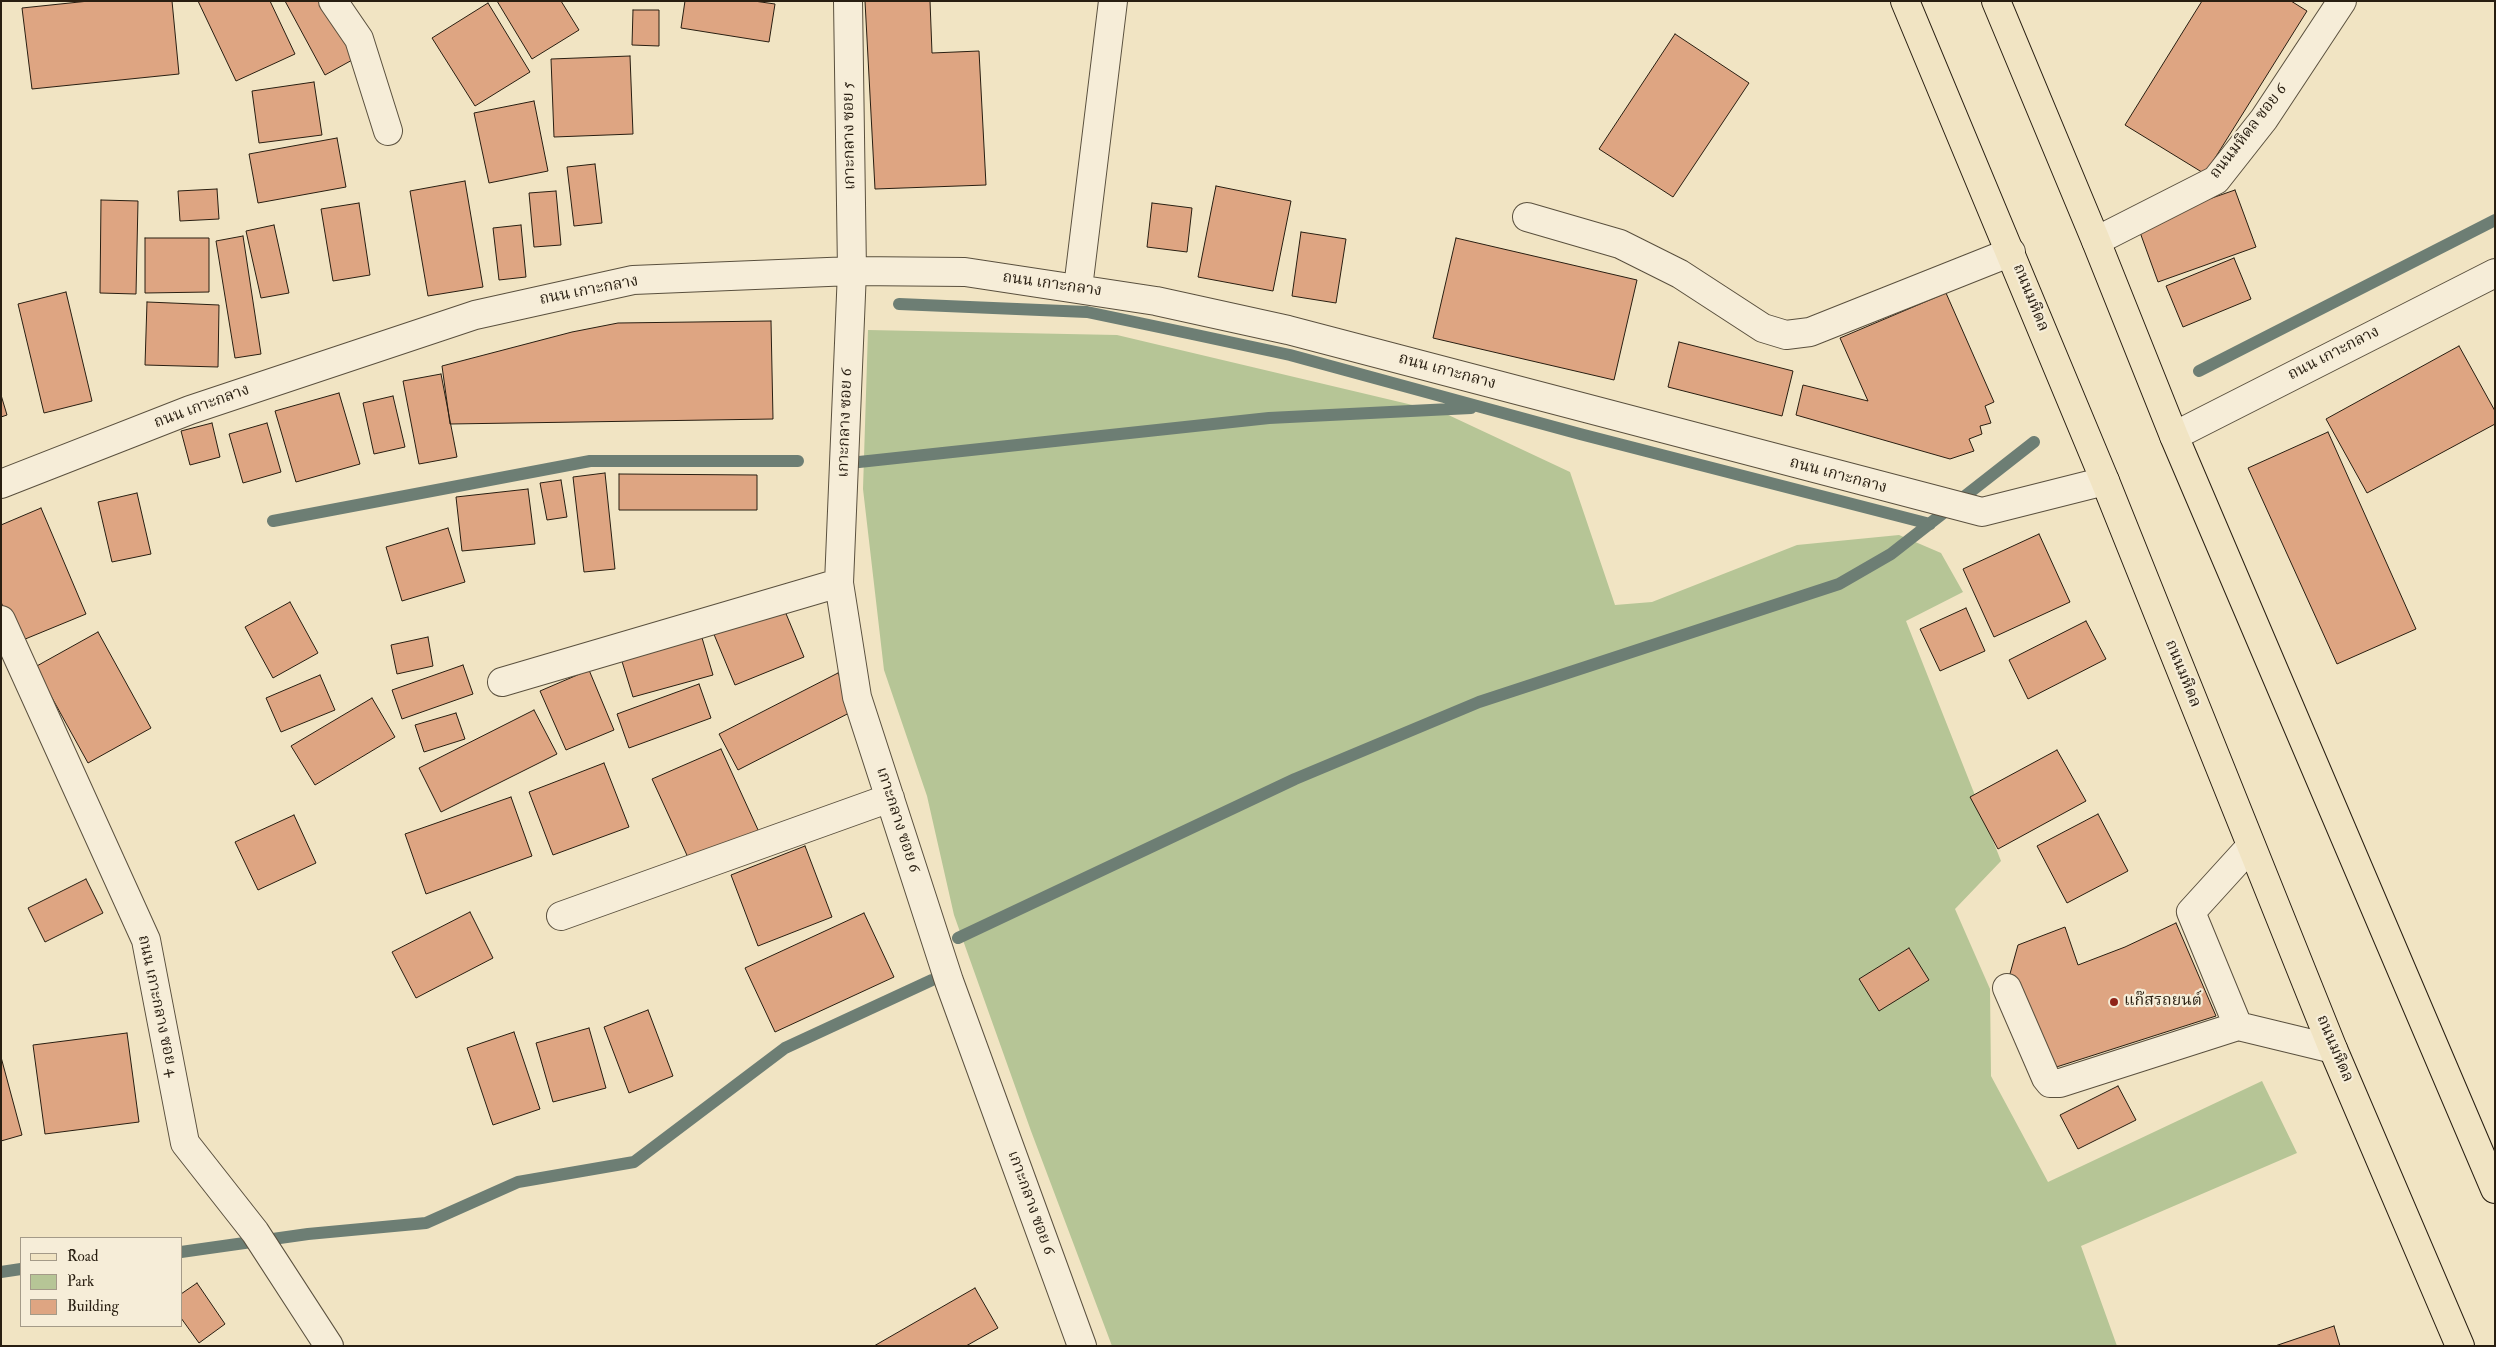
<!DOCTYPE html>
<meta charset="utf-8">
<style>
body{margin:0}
#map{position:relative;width:2496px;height:1347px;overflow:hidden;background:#f1e4c3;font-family:"IM FELL Double Pica",serif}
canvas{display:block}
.frame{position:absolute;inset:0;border:2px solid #281e11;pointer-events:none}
.legend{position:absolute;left:20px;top:1237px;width:162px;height:90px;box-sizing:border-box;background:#f6edd8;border:1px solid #a49a88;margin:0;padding:6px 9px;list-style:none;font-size:15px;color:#281e11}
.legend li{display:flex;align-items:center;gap:10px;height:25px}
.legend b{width:25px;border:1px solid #a49a88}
</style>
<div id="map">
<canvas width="2496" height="1347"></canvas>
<div class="frame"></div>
<ul class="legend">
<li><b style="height:6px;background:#f1e4c3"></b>Road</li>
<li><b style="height:14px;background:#b6c596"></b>Park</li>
<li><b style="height:14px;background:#dea582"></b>Building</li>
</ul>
</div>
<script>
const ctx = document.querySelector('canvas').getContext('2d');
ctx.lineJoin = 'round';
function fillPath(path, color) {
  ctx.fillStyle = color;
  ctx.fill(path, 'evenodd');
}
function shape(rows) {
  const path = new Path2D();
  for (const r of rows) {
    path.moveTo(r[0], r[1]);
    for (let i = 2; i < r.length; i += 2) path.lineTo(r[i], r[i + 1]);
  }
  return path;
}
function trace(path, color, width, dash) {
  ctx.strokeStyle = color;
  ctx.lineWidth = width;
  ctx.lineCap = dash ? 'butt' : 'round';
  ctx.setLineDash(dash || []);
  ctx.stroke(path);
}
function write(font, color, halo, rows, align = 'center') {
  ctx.font = font + ' "IM FELL Double Pica","Noto Serif Thai",serif';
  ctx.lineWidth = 4.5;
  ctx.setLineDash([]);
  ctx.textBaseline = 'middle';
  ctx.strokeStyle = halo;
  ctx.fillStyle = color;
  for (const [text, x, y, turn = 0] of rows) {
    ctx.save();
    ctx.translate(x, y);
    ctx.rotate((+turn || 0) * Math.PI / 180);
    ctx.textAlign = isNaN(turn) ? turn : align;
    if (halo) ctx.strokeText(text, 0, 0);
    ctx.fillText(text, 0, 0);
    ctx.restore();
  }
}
const green = shape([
 [868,330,1117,335,1442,412,1570,472,1615,605,1652,602,1797,545,1899,535,1941,553,1963,592,1906,621,2001,861,1955,909,1990,989,1991,1076,2048,1182,2262,1081,2297,1153,2081,1246,2117,1346,1112,1346,1031,1131,954,915,927,796,884,670,863,489]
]);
const stream = shape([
 [899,304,1087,312,1192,334,1290,355,1580,434,1930,524],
 [2199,371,2495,220],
 [859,462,1269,418,1471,408],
 [273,521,590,461,798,461],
 [958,938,1295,779,1479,702,1839,584,1891,554,2034,442],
 [181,1252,308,1234,426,1223,518,1182,634,1162,785,1048,932,980],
 [1,1272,21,1269]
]);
const building = shape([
 [89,1,172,1,179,74,32,89,22,8,89,1],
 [198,1,270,1,295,54,236,81,198,1],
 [285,1,322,1,354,59,325,75,285,1],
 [497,1,561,1,579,30,532,59,497,1],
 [685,1,754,1,775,4,769,42,681,28,685,1],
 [865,1,930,1,932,53,979,51,986,185,875,189,865,1],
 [2202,1,2291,1,2307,11,2205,174,2125,125,2202,1],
 [488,3,530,72,475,106,432,38,488,3],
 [633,10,659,10,659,46,632,45,633,10],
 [1675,34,1749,83,1673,197,1599,149,1675,34],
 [630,56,633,134,554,137,551,59,630,56],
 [314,82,322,135,259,143,252,91,314,82],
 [534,101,548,171,489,183,474,113,534,101],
 [337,138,346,187,258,203,249,154,337,138],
 [595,164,602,223,574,226,567,167,595,164],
 [465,181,483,287,428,296,410,191,465,181],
 [1216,186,1291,201,1273,291,1198,277,1216,186],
 [217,189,219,219,180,221,178,191,217,189],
 [2235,190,2256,247,2158,282,2137,224,2235,190],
 [556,191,561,245,534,247,529,193,556,191],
 [101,200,138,201,136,294,100,293,101,200],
 [359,203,370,275,333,281,321,209,359,203],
 [1152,203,1192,208,1187,252,1147,247,1152,203],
 [274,225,289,293,261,298,246,231,274,225],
 [521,225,526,277,499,280,493,228,521,225],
 [1301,232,1346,239,1336,303,1292,296,1301,232],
 [243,236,261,354,235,358,216,241,243,236],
 [145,238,209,238,209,292,145,293,145,238],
 [1456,238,1637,280,1614,380,1433,338,1456,238],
 [2234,258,2251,299,2183,327,2166,286,2234,258],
 [66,292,92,401,44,413,18,304,66,292],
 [1946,293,1994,402,1985,406,1991,423,1980,426,1982,434,1969,439,1974,451,1950,459,1796,415,1803,385,1868,401,1840,338,1946,293],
 [147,302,219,305,218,367,145,365,147,302],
 [771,321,773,419,450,424,442,366,572,332,618,323,771,321],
 [1679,342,1793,371,1782,416,1668,387,1679,342],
 [2459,346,2495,411,2495,424,2367,493,2326,419,2459,346],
 [441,374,457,457,419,464,403,381,441,374],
 [339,393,360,464,296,482,275,411,339,393],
 [1,395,7,415,1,417,1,395],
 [393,396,405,447,374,454,363,403,393,396],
 [212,423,220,457,190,465,181,431,212,423],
 [267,423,281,472,243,483,229,434,267,423],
 [2328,432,2416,629,2337,664,2248,468,2328,432],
 [605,473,615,569,584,572,573,477,605,473],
 [619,474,757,475,757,510,619,510,619,474],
 [561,480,567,517,547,520,540,483,561,480],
 [528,489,535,544,462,551,456,497,528,489],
 [137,493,151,554,112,562,98,502,137,493],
 [41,508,86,614,18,642,1,602,1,525,41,508],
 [448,528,465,582,402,601,386,547,448,528],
 [2039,534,2070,602,1994,637,1963,569,2039,534],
 [290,602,318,653,273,678,245,627,290,602],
 [782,604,804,657,735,685,713,632,782,604],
 [1966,608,1985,651,1940,671,1920,629,1966,608],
 [2086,621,2106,659,2028,699,2009,660,2086,621],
 [700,631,713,675,633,697,620,655,700,631],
 [98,632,151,728,88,763,35,667,98,632],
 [428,637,433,666,397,674,391,645,428,637],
 [463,665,473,694,402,719,392,690,463,665],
 [589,670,614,730,566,750,540,691,589,670],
 [838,673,857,709,738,770,719,734,838,673],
 [320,675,335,710,281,732,266,698,320,675],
 [699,684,711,718,629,748,617,714,699,684],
 [372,698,395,737,315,785,291,746,372,698],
 [534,710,557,754,441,812,419,768,534,710],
 [456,713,465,739,424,752,415,725,456,713],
 [721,749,759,832,691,864,652,779,721,749],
 [2057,750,2086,801,1998,849,1970,797,2057,750],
 [604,763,629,827,553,855,529,792,604,763],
 [511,797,532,856,426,894,405,834,511,797],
 [2098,814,2128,871,2067,903,2037,846,2098,814],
 [294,815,316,863,258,890,235,842,294,815],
 [805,846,832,917,758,946,731,875,805,846],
 [86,879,103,913,45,942,28,908,86,879],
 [470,912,493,958,416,998,392,952,470,912],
 [864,913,894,977,775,1032,745,968,864,913],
 [2176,923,2216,1016,2047,1070,2008,981,2018,945,2065,927,2078,965,2125,947,2176,923],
 [1909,948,1929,980,1879,1011,1859,979,1909,948],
 [648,1010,673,1076,629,1093,604,1027,648,1010],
 [589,1028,606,1088,553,1102,536,1043,589,1028],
 [514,1032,540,1109,493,1125,467,1048,514,1032],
 [127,1033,139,1122,45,1134,33,1045,127,1033],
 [1,1057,22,1135,1,1141,1,1057],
 [2118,1086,2136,1120,2078,1149,2060,1115,2118,1086],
 [197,1283,225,1324,199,1343,181,1318,181,1294,197,1283],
 [975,1288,998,1328,966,1346,874,1346,975,1288],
 [2334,1326,2340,1346,2275,1346,2334,1326]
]);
const minor = shape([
 [333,1,359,39,388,131],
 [848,1,852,271,839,583,857,697,949,981,1082,1346],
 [1527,217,1620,244,1680,274,1763,328,1786,335,1810,332,2011,252],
 [2096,241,2216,180,2264,119,2342,1],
 [1078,288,1113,1],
 [2174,436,2495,273],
 [1,484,190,410,475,315,633,280,852,271,965,272,1156,301,1288,330,1982,512,2105,481],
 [1,620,146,940,185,1143,255,1232,329,1346],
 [502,682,839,583],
 [2251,846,2191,912,2238,1026,2333,1049],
 [561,916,890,798],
 [2007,988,2046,1078,2050,1083,2060,1083,2238,1026]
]);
const major = shape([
 [1905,1,2105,481,2333,1049,2460,1346],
 [1996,1,2096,241,2174,436,2495,1189]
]);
const markers = [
 [2114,1002,5,"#8f2418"]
];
const streetNames = [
 ["ถนนมหิดล ซอย 6",2249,132,-52],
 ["เกาะกลาง ซอย 5",850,136,-91],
 ["ถนน เกาะกลาง",1052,285,8],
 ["ถนน เกาะกลาง",589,291,-11],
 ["ถนนมหิดล",2030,298,68],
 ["ถนน เกาะกลาง",2334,354,-27],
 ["ถนน เกาะกลาง",1447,372,15],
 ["ถนน เกาะกลาง",202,407,-20],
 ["เกาะกลาง ซอย 6",846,423,-88],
 ["ถนน เกาะกลาง",1838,476,15],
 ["ถนนมหิดล",2182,674,68],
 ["เกาะกลาง ซอย 6",897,820,72],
 ["ถนน เกาะกลาง ซอย 4",157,1006,78],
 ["ถนนมหิดล",2334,1049,67],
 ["เกาะกลาง ซอย 6",1030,1203,70]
];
const poiNames = [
 ["แก๊สรถยนต์",2124,1002]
];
fillPath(green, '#b6c596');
trace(stream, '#6d7e74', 12);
fillPath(building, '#dea582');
trace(building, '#281e11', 1);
trace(minor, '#5a503e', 30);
trace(major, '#281e11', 30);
trace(minor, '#f6edd8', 28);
trace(major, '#f1e4c3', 28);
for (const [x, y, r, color] of markers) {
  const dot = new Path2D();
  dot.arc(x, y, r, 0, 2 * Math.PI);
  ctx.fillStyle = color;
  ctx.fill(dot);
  trace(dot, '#f6edd8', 2);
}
write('16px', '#281e11', '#f6edd8', streetNames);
write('16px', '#281e11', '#f6edd8', poiNames, 'left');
</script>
